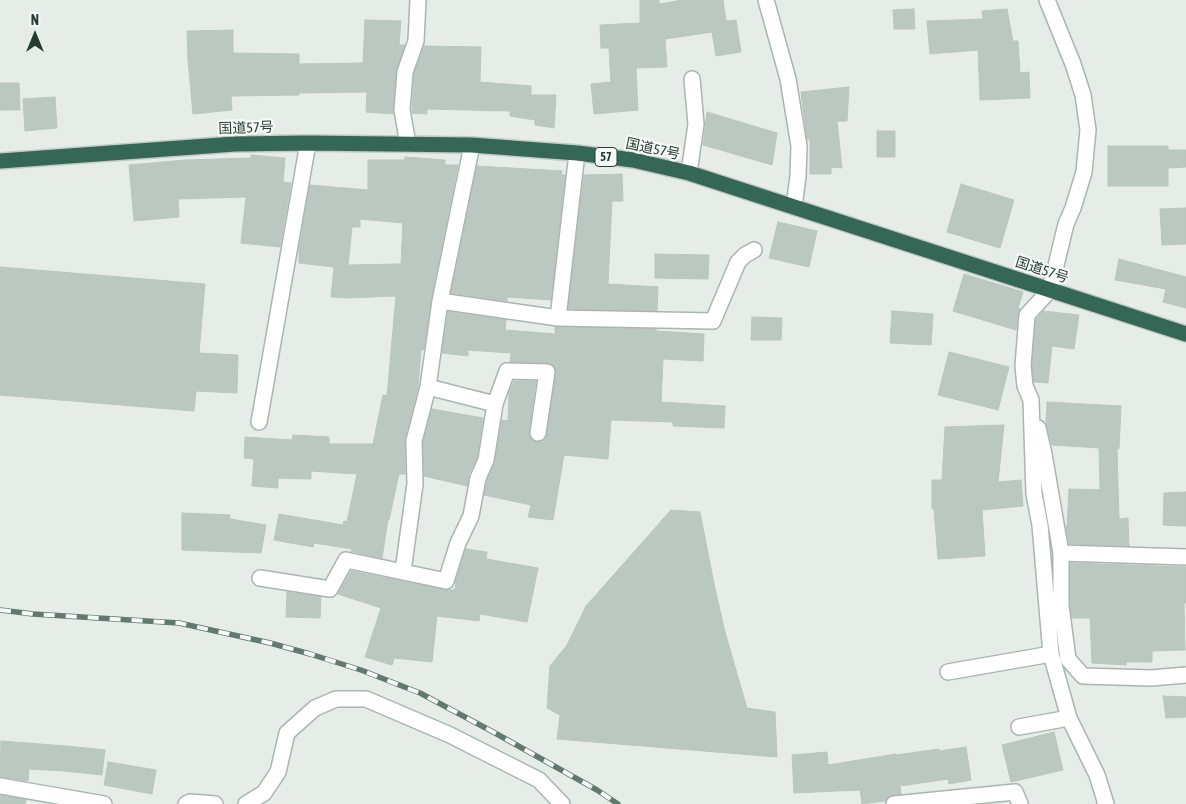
<!DOCTYPE html>
<meta charset="utf-8">
<style>
body{margin:0}
#map{position:relative;width:1186px;height:804px;overflow:hidden;background:#e6ede9;font-family:"Asap Condensed",sans-serif}
canvas{display:block}
.north{position:absolute;left:10px;top:10px;width:50px;height:50px;-webkit-text-stroke:4px #f6faf7;paint-order:stroke;rotate:0deg;font-size:14px;font-weight:700;line-height:20px;text-align:center;color:#263d34}
.north::after{content:'';display:block;margin:auto;width:18px;height:22px;background:#263d34;clip-path:polygon(50% 0,100% 100%,50% 72%,0 100%)}
</style>
<div id="map">
<canvas width="1186" height="804"></canvas>
<div class="north">N</div>
</div>
<script>
const ctx = document.querySelector('canvas').getContext('2d');
ctx.lineJoin = 'round';
function fillPath(path, color) {
  ctx.fillStyle = color;
  ctx.fill(path, 'evenodd');
}
function shape(rows) {
  const path = new Path2D();
  for (const r of rows) {
    path.moveTo(r[0], r[1]);
    for (let i = 2; i < r.length; i += 2) path.lineTo(r[i], r[i + 1]);
  }
  return path;
}
function trace(path, color, width, dash) {
  ctx.strokeStyle = color;
  ctx.lineWidth = width;
  ctx.lineCap = dash ? 'butt' : 'round';
  ctx.setLineDash(dash || []);
  ctx.stroke(path);
}
function write(font, color, halo, rows, align = 'center') {
  ctx.font = font + ' "Asap Condensed","Noto Sans JP",sans-serif';
  ctx.lineWidth = 4.5;
  ctx.setLineDash([]);
  ctx.textBaseline = 'middle';
  ctx.strokeStyle = halo;
  ctx.fillStyle = color;
  for (const [text, x, y, turn = 0] of rows) {
    ctx.save();
    ctx.translate(x, y);
    ctx.rotate((+turn || 0) * Math.PI / 180);
    ctx.textAlign = isNaN(turn) ? turn : align;
    if (halo) ctx.strokeText(text, 0, 0);
    ctx.fillText(text, 0, 0);
    ctx.restore();
  }
}
const building = shape([
 [640,0,659,0,659,4,683,0,723,0,726,21,736,20,741,52,716,56,712,32,665,39,667,67,636,68,638,110,594,114,591,84,611,82,609,48,601,48,600,25,640,23,640,0],
 [914,9,915,29,894,29,893,10,914,9],
 [1007,9,1013,41,1018,41,1020,73,1029,72,1030,98,980,100,978,50,930,54,927,21,983,19,982,11,1007,9],
 [365,20,401,21,399,45,405,45,396,71,393,114,366,112,367,92,299,93,299,95,231,96,232,110,193,114,188,60,187,31,233,30,233,53,299,54,299,64,363,63,365,20],
 [424,46,481,47,480,82,531,86,531,95,556,95,554,128,535,125,535,120,510,116,510,111,427,109,427,114,412,113,414,74,424,46],
 [0,83,19,83,20,110,0,110,0,83],
 [849,87,847,121,837,121,842,168,831,167,831,174,810,174,810,139,807,139,801,92,849,87],
 [55,97,57,128,25,131,23,99,55,97],
 [707,112,777,133,772,165,703,145,707,112],
 [877,131,895,131,895,157,877,157,877,131],
 [1108,146,1168,146,1168,150,1186,150,1186,167,1168,168,1168,186,1108,186,1108,146],
 [251,155,285,158,283,182,291,183,280,247,241,243,246,197,178,199,179,217,134,221,129,165,185,160,251,158,251,155],
 [405,157,445,160,445,165,458,165,431,299,424,350,421,350,418,387,405,439,405,474,399,474,389,520,388,519,382,558,351,551,352,549,314,543,313,547,274,540,279,514,343,525,344,521,347,522,357,474,311,471,311,479,278,478,278,488,252,486,254,459,244,458,245,437,292,440,293,435,329,437,329,444,373,444,383,395,387,396,396,296,347,298,331,297,334,267,299,263,299,249,310,185,368,190,368,160,405,160,405,157],
 [360,219,403,223,401,264,348,265,352,227,360,227,360,219],
 [477,166,562,171,561,175,565,175,551,300,507,297,507,301,451,293,477,166],
 [622,174,623,201,612,201,608,284,658,287,657,311,568,309,584,175,622,174],
 [961,184,1014,200,1000,248,947,232,961,184],
 [1186,208,1186,244,1162,245,1160,209,1186,208],
 [778,222,817,231,809,267,769,258,778,222],
 [655,254,709,255,708,279,655,278,655,254],
 [1119,259,1186,277,1186,308,1163,302,1166,289,1115,280,1119,259],
 [0,267,205,284,199,353,238,355,237,393,196,391,194,411,0,395,0,267],
 [964,274,1023,292,1018,308,1020,309,1018,314,1016,330,953,311,964,274],
 [892,311,933,314,931,345,890,343,892,311],
 [1043,311,1079,315,1074,349,1052,346,1048,383,1034,382,1032,366,1036,319,1043,311],
 [448,312,506,320,505,330,555,334,555,327,656,329,656,331,704,334,703,361,663,359,661,402,725,406,724,428,673,426,673,422,611,420,608,459,564,455,553,520,528,517,531,505,484,495,487,481,495,462,502,420,508,421,509,392,514,381,536,381,529,432,532,440,541,442,545,439,547,434,556,369,553,365,547,363,510,362,511,353,468,350,468,356,442,353,448,312],
 [752,317,782,318,781,340,751,340,752,317],
 [949,352,1009,367,998,410,938,395,949,352],
 [1047,402,1121,406,1119,449,1117,449,1119,519,1128,518,1129,546,1069,544,1066,527,1067,527,1069,489,1100,490,1099,448,1052,445,1046,423,1048,423,1046,422,1047,402],
 [432,409,483,418,477,457,469,474,467,486,424,476,423,442,432,409],
 [1004,425,998,482,1021,480,1023,506,982,510,985,556,938,559,934,509,932,509,932,480,942,480,945,427,1004,425],
 [1186,492,1186,526,1163,525,1164,493,1186,492],
 [671,510,700,512,714,584,725,632,747,708,775,712,777,757,557,739,560,715,547,708,550,666,567,645,586,606,671,510],
 [182,513,230,515,230,519,266,525,261,553,182,550,182,513],
 [466,549,487,552,486,559,538,568,527,622,480,614,479,621,437,616,432,662,394,658,392,665,365,657,381,608,338,594,351,571,444,590,455,590,456,580,466,549],
 [1070,563,1186,567,1186,603,1184,603,1185,650,1152,651,1152,662,1126,662,1126,665,1092,663,1090,618,1072,618,1070,605,1070,563],
 [287,592,321,597,320,618,286,617,287,592],
 [1163,696,1186,697,1186,717,1166,718,1163,696],
 [1054,732,1063,770,1011,782,1002,745,1054,732],
 [1,741,66,746,105,750,102,775,65,771,29,769,28,781,0,777,1,741],
 [966,747,971,780,949,784,948,779,900,786,901,794,889,796,885,801,862,804,860,790,794,793,792,755,827,752,828,765,896,754,896,755,939,749,939,751,966,747],
 [108,762,156,770,152,794,104,785,108,762],
 [0,796,26,800,25,804,0,804,0,796]
]);
const minor = shape([
 [766,0,788,79,799,146,798,176,794,207],
 [1047,0,1073,64,1083,95,1088,130,1084,172,1073,208,1066,224,1050,290,1027,315,1023,366,1025,386,1031,400,1034,494,1040,525,1051,654,1069,718,1097,775,1106,804],
 [408,144,402,110,405,72,416,41,418,0],
 [689,173,696,124,692,79],
 [440,301,558,318,577,153],
 [558,318,713,321,738,262,745,255,754,250],
 [428,387,495,404],
 [259,422,308,143],
 [1038,428,1044,454,1061,553,1061,606,1068,659,1083,676,1151,678,1186,675],
 [1061,553,1186,557],
 [403,571,415,484,414,441,428,387,440,301,472,145],
 [260,578,330,589,346,560,446,581,458,543,471,516,478,478,486,460,495,404,507,371,547,372,538,433],
 [948,672,1051,654],
 [1019,727,1069,718],
 [0,786,104,804],
 [186,804,190,802,215,804],
 [246,804,264,793,278,772,287,733,315,708,336,699,366,699,450,735,539,780,562,804],
 [894,804,1015,792,1020,804]
]);
const highway = shape([
 [0,161,235,144,308,143,472,145,577,153,633,160,689,173,1186,334]
]);
const rail = shape([
 [0,610,33,614,179,623,270,643,310,654,361,670,420,693,495,733,597,790,618,804]
]);
const shields = [
 [606,157,22]
];
const shieldNames = [
 ["57",606,157]
];
const streetNames = [
 ["国道57号",246,128,-2],
 ["国道57号",653,149,12],
 ["国道57号",1042,270,18]
];
fillPath(building, '#bbc8c2');
trace(building, '#b9c6bf', 1);
trace(minor, '#a9b5af', 18);
trace(highway, '#c2c9c6', 18);
trace(minor, '#fff', 15);
trace(highway, '#356756', 15);
trace(rail, '#61796f', 5.5);
trace(rail, '#f6faf7', 4, [11]);
for (const [x, y, w] of shields) {
  const box = new Path2D();
  box.roundRect(x - w / 2, y - 9.5, w, 19, 4);
  ctx.fillStyle = '#f6faf7';
  ctx.fill(box);
  trace(box, '#263d34', 1);
}
write('bold 12px', '#263d34', null, shieldNames);
write('14px', '#263d34', '#f6faf7', streetNames);
</script>
